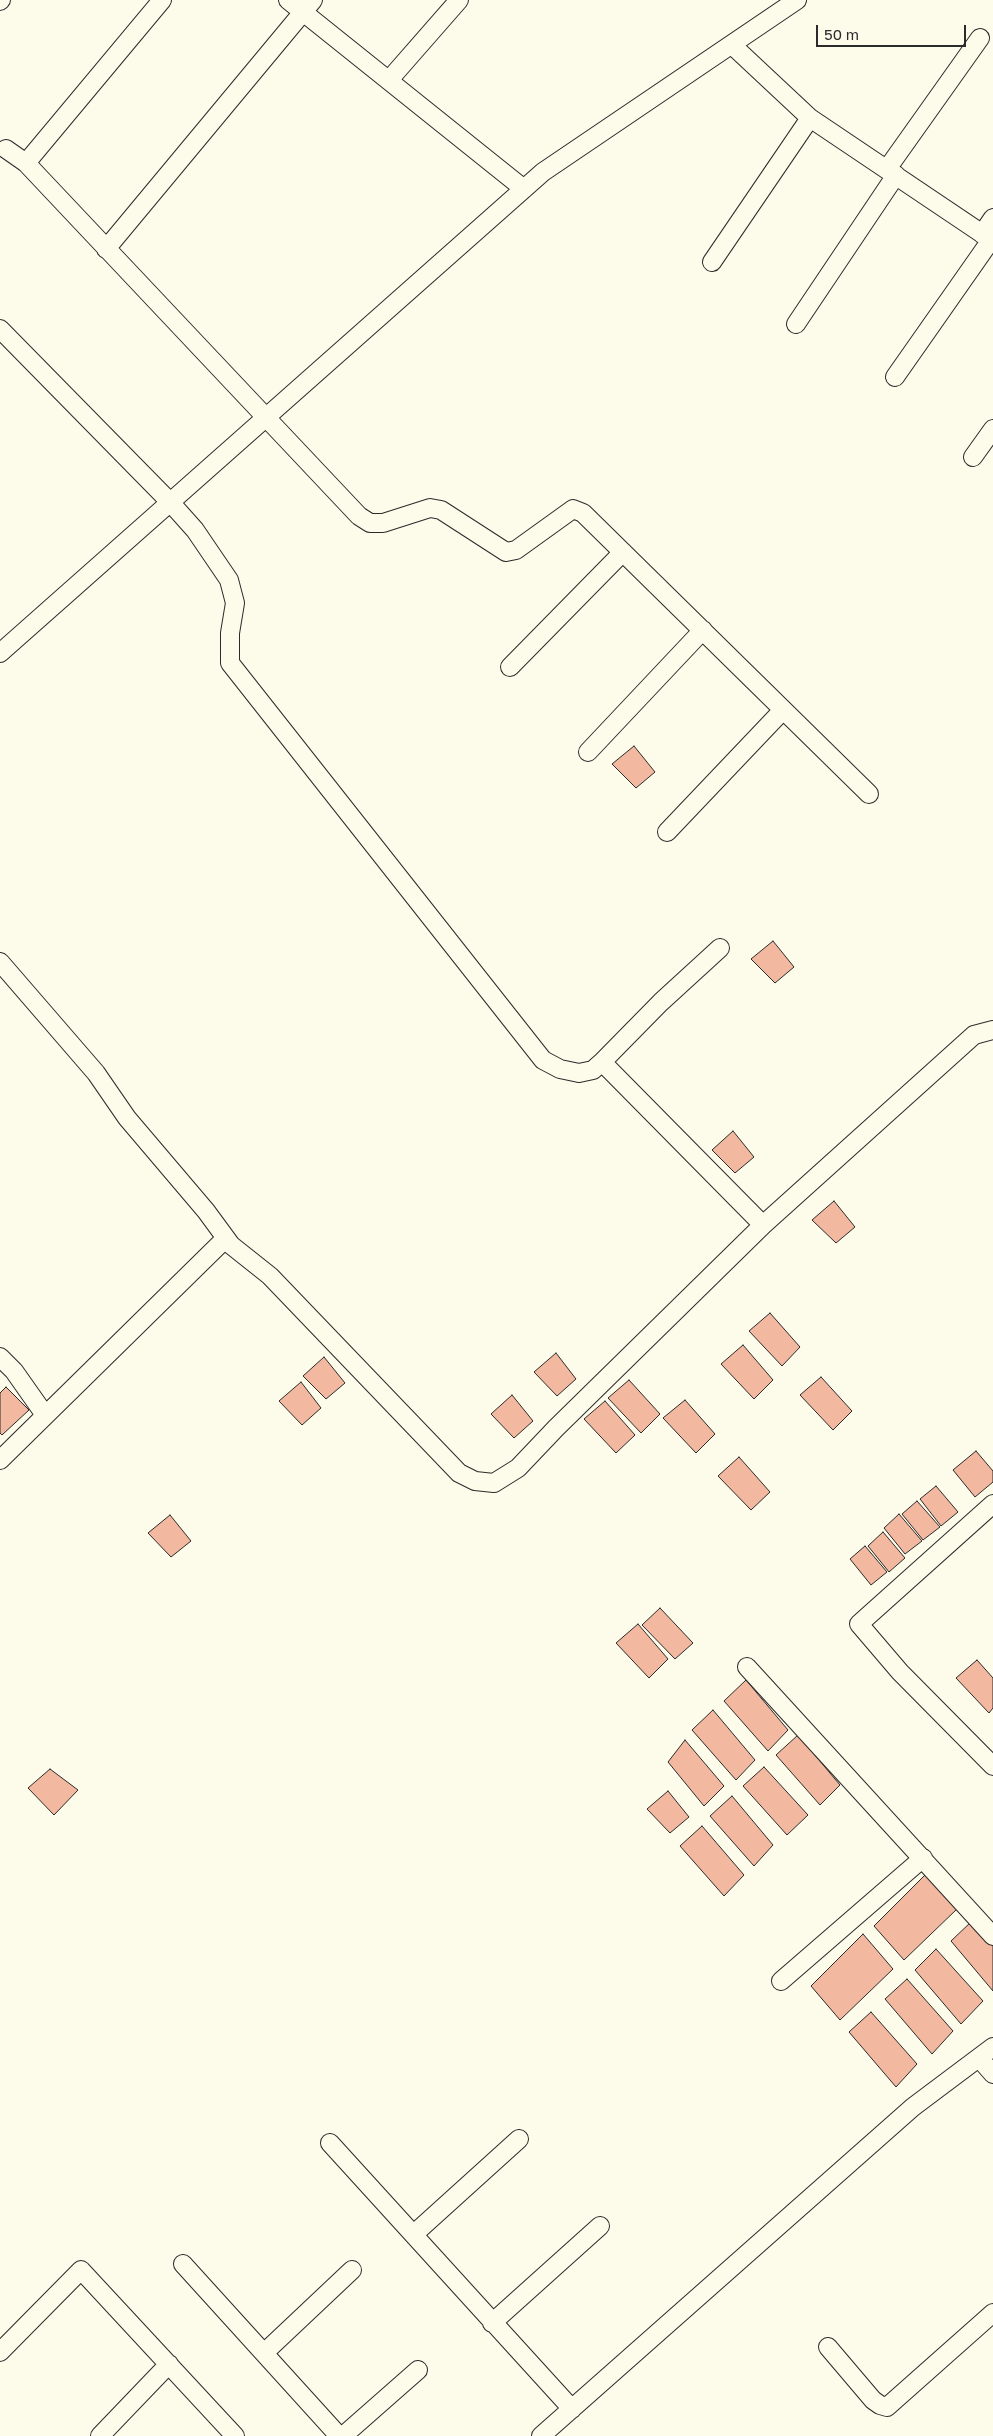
<!DOCTYPE html>
<style>
body{margin:0}
#map{position:relative;width:993px;height:2436px;overflow:hidden;background:#fdfbea;font-family:"Golos Text",sans-serif}
canvas{display:block}
.scale{position:absolute;left:816px;top:25px;width:150px;height:22px;box-sizing:border-box;border:2px solid #2b2b2b;border-top:0;padding-left:6px;font-size:15px;line-height:18px;white-space:nowrap;color:#2b2b2b;-webkit-text-stroke:4px #fdfbea;paint-order:stroke}
</style>
<div id="map">
<canvas width="993" height="2436"></canvas>
<div class="scale">50 m</div>
</div>
<script>
const ctx = document.querySelector('canvas').getContext('2d');
ctx.lineJoin = 'round';
function fillPath(path, color) {
  ctx.fillStyle = color;
  ctx.fill(path, 'evenodd');
}
function shape(rows) {
  const path = new Path2D();
  for (const r of rows) {
    path.moveTo(r[0], r[1]);
    for (let i = 2; i < r.length; i += 2) path.lineTo(r[i], r[i + 1]);
  }
  return path;
}
function trace(path, color, width, dash) {
  ctx.strokeStyle = color;
  ctx.lineWidth = width;
  ctx.lineCap = dash ? 'butt' : 'round';
  ctx.setLineDash(dash || []);
  ctx.stroke(path);
}
const building = shape([
 [634,746,655,772,636,788,612,764,634,746],
 [773,941,794,967,775,983,751,959,773,941],
 [733,1131,754,1157,735,1173,712,1150,733,1131],
 [834,1201,855,1227,836,1243,812,1220,834,1201],
 [770,1313,800,1347,782,1366,749,1331,770,1313],
 [743,1345,773,1380,754,1399,721,1364,743,1345],
 [556,1353,576,1379,557,1396,534,1372,556,1353],
 [324,1357,345,1383,326,1399,303,1376,324,1357],
 [821,1377,852,1411,833,1430,800,1395,821,1377],
 [629,1380,660,1414,641,1433,608,1398,629,1380],
 [301,1382,321,1408,302,1425,279,1401,301,1382],
 [6,1387,29,1410,2,1435,0,1433,0,1393,6,1387],
 [512,1395,533,1421,514,1438,491,1414,512,1395],
 [685,1400,715,1434,696,1453,663,1418,685,1400],
 [605,1401,635,1435,616,1453,584,1419,605,1401],
 [976,1451,993,1471,993,1482,975,1497,953,1470,976,1451],
 [739,1457,770,1492,751,1510,718,1476,739,1457],
 [936,1486,958,1512,941,1526,920,1499,936,1486],
 [917,1501,940,1527,923,1540,902,1514,917,1501],
 [899,1514,922,1541,905,1554,884,1528,899,1514],
 [170,1515,191,1541,171,1557,148,1533,170,1515],
 [883,1532,905,1558,889,1572,868,1546,883,1532],
 [865,1546,887,1572,871,1585,850,1559,865,1546],
 [660,1608,693,1643,675,1659,642,1625,660,1608],
 [638,1624,668,1659,649,1678,616,1643,638,1624],
 [977,1660,993,1678,993,1708,989,1713,956,1678,977,1660],
 [746,1680,788,1730,768,1751,724,1701,746,1680],
 [713,1710,755,1760,736,1780,692,1730,713,1710],
 [798,1735,840,1785,820,1805,776,1755,798,1735],
 [685,1740,724,1786,704,1806,668,1762,685,1740],
 [764,1767,808,1815,787,1835,743,1786,764,1767],
 [50,1769,78,1790,54,1815,28,1788,50,1769],
 [668,1791,689,1817,670,1833,647,1809,668,1791],
 [732,1796,773,1845,754,1866,710,1816,732,1796],
 [702,1826,744,1875,724,1896,680,1846,702,1826],
 [926,1874,957,1909,904,1960,874,1926,926,1874],
 [972,1921,993,1944,993,1991,951,1941,972,1921],
 [863,1934,893,1969,840,2020,811,1986,863,1934],
 [936,1949,983,2001,961,2024,915,1970,936,1949],
 [907,1979,953,2031,932,2054,885,1999,907,1979],
 [871,2012,917,2064,896,2087,849,2032,871,2012]
]);
const minor = shape([
 [288,0,303,12,313,0],
 [0,1,1,0],
 [732,45,810,118,993,241],
 [389,80,459,0],
 [6,149,26,163,162,0],
 [26,163,359,516,370,523,383,523,430,508,441,510,506,552,516,550,573,509,583,513,869,794],
 [887,169,980,38],
 [982,234,993,218],
 [106,249,303,12,524,189],
 [712,262,810,118],
 [796,324,896,175],
 [0,329,170,502,195,530,229,580,235,603,230,633,230,663,543,1060,560,1069,579,1073,593,1070,602,1062,763,1225],
 [895,377,991,240],
 [973,457,993,429],
 [0,653,543,172,797,0],
 [510,667,623,552],
 [588,752,703,630],
 [667,832,783,710],
 [0,962,96,1073,127,1118,206,1211,231,1245,270,1276,459,1473,475,1481,494,1483,518,1468,556,1428,763,1225,974,1035,993,1030],
 [602,1062,661,1002,720,948],
 [0,1357,14,1371,45,1415],
 [0,1460,226,1238],
 [993,1504,859,1624,900,1672,993,1766],
 [747,1667,993,1936],
 [781,1981,923,1858],
 [979,2058,993,2074],
 [330,2143,572,2409],
 [414,2234,519,2139],
 [183,2264,339,2436],
 [492,2323,600,2226],
 [828,2347,873,2400,880,2405,887,2407,993,2313],
 [0,2352,81,2270,235,2436],
 [264,2353,352,2270],
 [100,2436,169,2364],
 [343,2436,418,2370],
 [541,2436,913,2107,993,2047]
]);
fillPath(building, '#f2b8a0');
trace(building, '#2b2b2b', 1);
trace(minor, '#2b2b2b', 20);
trace(minor, '#fdfbea', 18);
</script>
